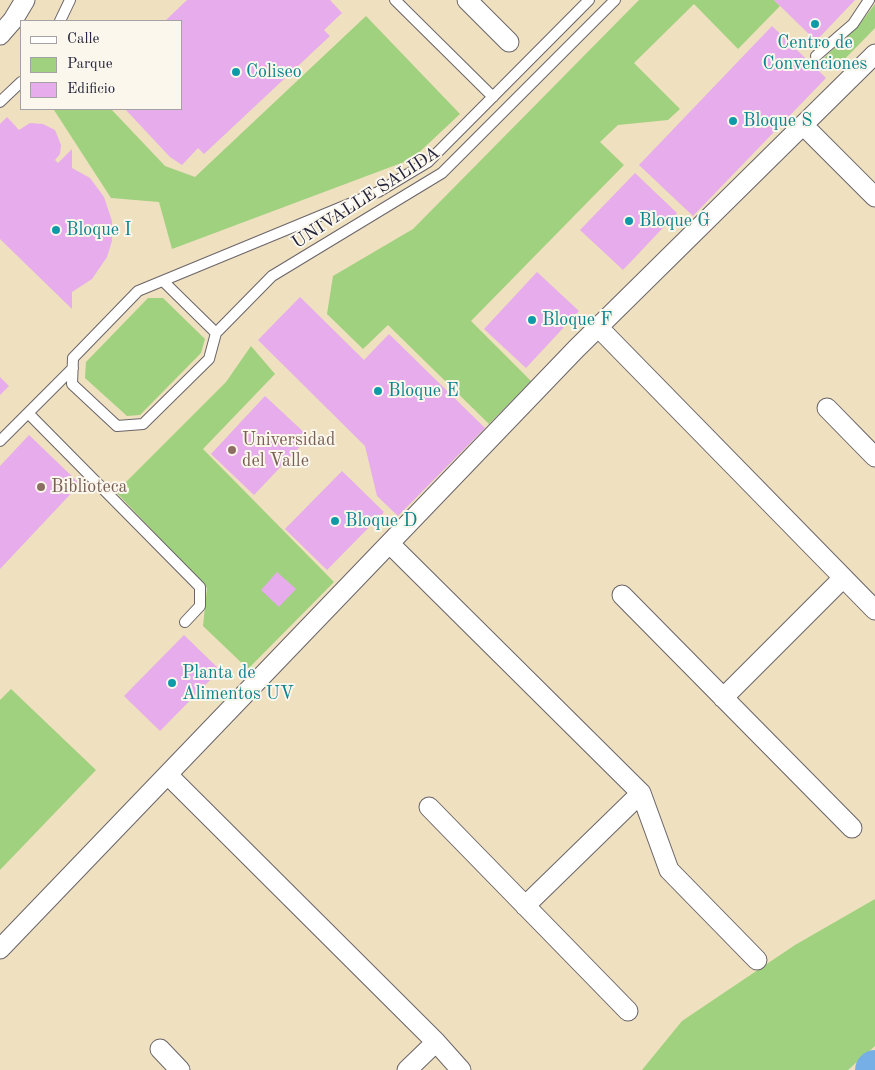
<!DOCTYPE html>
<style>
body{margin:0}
#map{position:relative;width:875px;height:1070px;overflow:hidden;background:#efe0bf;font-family:"Old Standard TT",serif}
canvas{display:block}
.legend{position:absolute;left:20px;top:20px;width:162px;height:90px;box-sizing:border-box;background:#fbf7ec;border:1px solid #a4a2a5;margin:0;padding:6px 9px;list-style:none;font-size:15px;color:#22223b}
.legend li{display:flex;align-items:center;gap:10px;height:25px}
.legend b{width:25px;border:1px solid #a4a2a5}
</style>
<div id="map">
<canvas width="875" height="1070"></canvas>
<ul class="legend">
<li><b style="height:6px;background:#fff"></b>Calle</li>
<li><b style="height:14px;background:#a0d17f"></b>Parque</li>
<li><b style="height:14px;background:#e6aceb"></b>Edificio</li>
</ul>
</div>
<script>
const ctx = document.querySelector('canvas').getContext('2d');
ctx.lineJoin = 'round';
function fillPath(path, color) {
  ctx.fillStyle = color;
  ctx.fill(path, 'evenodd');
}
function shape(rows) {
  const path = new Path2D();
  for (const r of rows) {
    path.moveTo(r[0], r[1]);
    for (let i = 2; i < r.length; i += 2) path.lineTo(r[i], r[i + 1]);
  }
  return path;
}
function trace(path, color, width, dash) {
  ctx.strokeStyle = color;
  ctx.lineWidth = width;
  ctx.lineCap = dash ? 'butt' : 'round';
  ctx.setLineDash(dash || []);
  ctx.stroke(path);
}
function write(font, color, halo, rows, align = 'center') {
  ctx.font = font + ' "Old Standard TT",serif';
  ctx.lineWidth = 4;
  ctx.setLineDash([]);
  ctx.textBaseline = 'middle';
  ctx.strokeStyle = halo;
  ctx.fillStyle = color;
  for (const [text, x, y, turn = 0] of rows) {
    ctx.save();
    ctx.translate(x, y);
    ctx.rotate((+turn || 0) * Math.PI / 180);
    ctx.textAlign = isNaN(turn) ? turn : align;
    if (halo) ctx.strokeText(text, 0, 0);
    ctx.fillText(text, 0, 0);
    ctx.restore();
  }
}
const green = shape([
 [639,0,774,0,780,6,738,49,694,4,634,63,680,109,668,120,618,125,600,142,624,165,471,321,531,381,489,424,388,325,363,349,327,314,333,276,413,229],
 [875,4,875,28,835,69,823,59,859,25],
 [366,16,460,114,412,159,172,249,159,202,111,198,54,110,55,109,111,109,165,166,195,177],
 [148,298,163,298,205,339,201,353,140,415,127,416,85,378,86,362],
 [251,346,275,374,203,449,334,582,248,669,203,626,207,588,116,492,226,382],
 [11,689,96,770,0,870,0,700],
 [875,899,875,1046,848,1070,642,1070,682,1021,795,945]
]);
const river = shape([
 [874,1070,875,1069]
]);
const building = shape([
 [187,0,330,0,342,13,324,30,330,36,204,154,198,148,182,165,170,157,125,109,181,109,181,21,165,21],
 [774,0,855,0,816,41],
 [772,26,826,78,693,216,639,165],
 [7,117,19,130,30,123,43,124,55,130,61,145,60,154,55,160,58,163,72,149,72,168,90,178,104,197,112,221,112,241,107,257,92,279,72,292,72,309,0,239,0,124],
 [635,173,677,213,623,270,580,230],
 [537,272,579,311,526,368,484,329],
 [300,297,364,360,389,334,485,428,398,516,377,496,365,446,258,340],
 [0,377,9,386,0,395],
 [265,396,309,437,254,495,211,454],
 [29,435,80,484,0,569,0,466],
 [342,471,384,512,327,570,285,529],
 [277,572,296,589,279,607,261,590],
 [184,635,220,670,160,731,124,696]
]);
const service = shape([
 [395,0,493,97],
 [60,21,70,0],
 [816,56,853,24,869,0],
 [0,102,21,82],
 [163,281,216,333,209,359,143,424,117,426,72,384,73,358,138,291,378,192,428,162,589,0],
 [216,333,272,276,442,173,615,0],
 [28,413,200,587,200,606,185,622],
 [0,441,73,368]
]);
const minor = shape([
 [467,0,509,42],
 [0,35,13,20,25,0],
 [803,125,875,197],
 [598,327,875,610],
 [827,408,875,457],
 [390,544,641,793,669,870,757,960],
 [622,595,852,828],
 [723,698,843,578],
 [168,775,436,1042,461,1070],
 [429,807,628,1011],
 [525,906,641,793],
 [0,949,576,349,875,54],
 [160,1049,180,1070],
 [407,1070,436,1042]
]);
const markers = [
 [815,24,5,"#0f9aa8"],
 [236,72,5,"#0f9aa8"],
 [733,121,5,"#0f9aa8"],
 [629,221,5,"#0f9aa8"],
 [56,230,5,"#0f9aa8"],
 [532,320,5,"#0f9aa8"],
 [378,391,5,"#0f9aa8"],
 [232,450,5,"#8d6e63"],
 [41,487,5,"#8d6e63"],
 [335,521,5,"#0f9aa8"],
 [172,683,5,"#0f9aa8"]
];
const cultureNames = [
 ["Centro de",815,43,"center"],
 ["Convenciones",815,64,"center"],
 ["Coliseo",246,72],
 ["Bloque S",743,121],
 ["Bloque G",639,221],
 ["Bloque I",66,230],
 ["Bloque F",542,320],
 ["Bloque E",388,391],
 ["Bloque D",345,521],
 ["Planta de",182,673],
 ["Alimentos UV",182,694]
];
const streetNames = [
 ["UNIVALLE SALIDA",366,198,-33]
];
const educationNames = [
 ["Universidad",242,440],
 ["del Valle",242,461],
 ["Biblioteca",51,487]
];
fillPath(green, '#a0d17f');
trace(river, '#75afe5', 38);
fillPath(building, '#e6aceb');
trace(service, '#6a6469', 12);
trace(minor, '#6a6469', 21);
trace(service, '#fff', 10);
trace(minor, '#fff', 19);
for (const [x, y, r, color] of markers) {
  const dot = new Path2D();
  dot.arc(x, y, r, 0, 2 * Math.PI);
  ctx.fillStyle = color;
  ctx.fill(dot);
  trace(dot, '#fbf7ec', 2);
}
write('18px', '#0d838f', '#fbf7ec', cultureNames, 'left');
write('18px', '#22223b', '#fbf7ec', streetNames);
write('18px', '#785e54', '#fbf7ec', educationNames, 'left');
</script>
